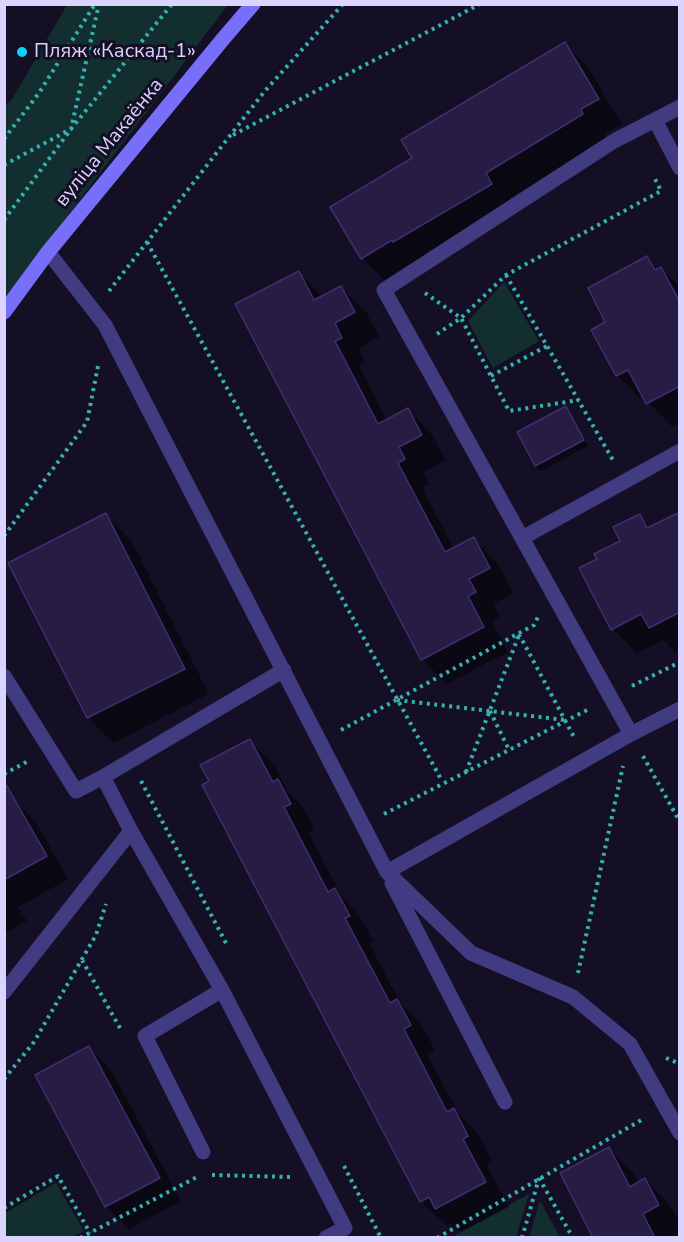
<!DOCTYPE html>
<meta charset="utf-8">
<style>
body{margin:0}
#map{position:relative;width:684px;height:1242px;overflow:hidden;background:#140f24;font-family:"Nunito Sans",sans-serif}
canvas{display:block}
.frame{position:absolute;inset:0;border:6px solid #dad4fe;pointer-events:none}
</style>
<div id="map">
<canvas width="684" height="1242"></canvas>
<div class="frame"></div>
</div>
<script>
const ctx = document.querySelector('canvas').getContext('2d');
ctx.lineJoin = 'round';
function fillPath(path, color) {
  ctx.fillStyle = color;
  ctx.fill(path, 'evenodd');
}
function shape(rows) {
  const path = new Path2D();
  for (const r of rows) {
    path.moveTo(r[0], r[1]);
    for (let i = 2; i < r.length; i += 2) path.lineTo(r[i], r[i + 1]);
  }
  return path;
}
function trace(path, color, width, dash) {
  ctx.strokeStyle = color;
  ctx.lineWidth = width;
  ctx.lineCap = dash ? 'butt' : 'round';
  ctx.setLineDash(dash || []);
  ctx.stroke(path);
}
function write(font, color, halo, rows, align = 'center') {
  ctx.font = font + ' "Nunito Sans",sans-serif';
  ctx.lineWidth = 6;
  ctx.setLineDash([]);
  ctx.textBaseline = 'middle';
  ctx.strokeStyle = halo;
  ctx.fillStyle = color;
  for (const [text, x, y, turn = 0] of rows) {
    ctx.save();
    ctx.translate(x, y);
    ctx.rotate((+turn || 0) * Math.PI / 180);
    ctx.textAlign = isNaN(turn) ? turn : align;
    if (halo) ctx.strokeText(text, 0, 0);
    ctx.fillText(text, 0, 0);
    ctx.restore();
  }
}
const green = shape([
 [67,5,228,5,5,298,5,106,12,99],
 [504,282,539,341,493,368,468,321],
 [56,1183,84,1231,72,1237,5,1237,5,1213],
 [529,1194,516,1237,452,1237],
 [540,1201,560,1237,529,1237]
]);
const shadow = shape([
 [565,44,589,69,622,124,605,134,607,139,509,199,516,209,387,282,362,258,414,159],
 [647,258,658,270,661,269,680,287,680,423,672,427,645,399,642,400,617,375,607,323],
 [299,273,323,297,341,288,366,312,379,337,358,348,366,363,359,366,387,421,408,410,432,435,446,460,423,472,429,484,422,488,454,549,474,539,498,564,514,593,493,604,500,617,492,621,508,652,447,684,422,659],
 [565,408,570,413,588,446,541,471,536,466,519,433],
 [106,515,131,540,209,694,113,743,88,717],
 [640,516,652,528,679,522,680,649,675,652,663,640,637,653,613,629,599,560,622,541],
 [250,741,275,766,288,792,302,806,314,829,308,832,342,897,359,915,373,941,369,943,401,1004,422,1025,435,1050,427,1055,460,1116,478,1134,492,1161,486,1164,509,1207,461,1232,451,1223,446,1225,421,1201,211,781],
 [15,801,37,824,68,879,18,907,27,921,7,932,4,930,4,807],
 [89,1048,111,1070,181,1201,129,1229,106,1206],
 [609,1149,634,1174,639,1184,645,1180,670,1205,680,1223,680,1232,669,1238,595,1238]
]);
const building = shape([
 [565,42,599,99,581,109,583,114,486,173,492,184,393,242,392,240,361,259,330,207,412,158,401,140,565,42],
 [647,256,655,270,661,267,680,302,680,386,646,404,628,370,616,376,591,330,605,322,588,288,647,256],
 [299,271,314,300,341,286,355,312,335,323,342,338,335,341,378,424,408,408,422,435,399,447,405,459,398,463,445,552,474,537,490,568,469,579,476,592,468,596,484,627,421,660,235,304,299,271],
 [566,406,584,440,535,466,517,432,566,406],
 [680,512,680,612,649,628,641,614,611,630,579,568,597,559,594,554,620,541,613,527,640,514,647,528,680,512],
 [106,513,185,669,87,718,8,563,106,513],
 [250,739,273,782,278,779,291,804,284,807,328,892,335,888,350,916,345,918,390,1003,397,999,411,1025,404,1029,447,1112,454,1108,468,1136,463,1139,486,1182,435,1209,429,1197,420,1202,202,785,209,781,200,765,250,739],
 [4,781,47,856,4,880,4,781],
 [89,1046,160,1178,105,1207,35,1075,89,1046],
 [609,1147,630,1187,645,1178,659,1205,643,1214,655,1238,593,1238,560,1173,609,1147]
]);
const path = shape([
 [233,135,480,4],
 [4,139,39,93,95,4],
 [4,165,71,129,99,4],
 [4,220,71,129,172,4],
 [147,242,442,781],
 [506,275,614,462],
 [109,291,264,92,343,4],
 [425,293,461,318,506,275,661,191,655,179],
 [437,334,461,318,509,411,579,400],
 [491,376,547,346],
 [4,536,87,422,98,366],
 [519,634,575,739],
 [632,686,680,662],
 [397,700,565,720],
 [490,711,509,750],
 [341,730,534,625,538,617],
 [643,756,680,822],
 [466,772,519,635],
 [4,774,30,760],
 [141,781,228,947],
 [384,814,591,708],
 [82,960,121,1030],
 [578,973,623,766],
 [666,1058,680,1064],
 [4,1079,34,1042,96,935,106,904],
 [344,1166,381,1238],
 [212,1175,292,1177],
 [539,1178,573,1238],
 [4,1208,58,1176,90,1233],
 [80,1238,199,1176],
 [437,1238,645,1118],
 [522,1238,539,1178]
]);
const lane = shape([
 [680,107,614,141,384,290,522,538,680,451],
 [655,120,680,168],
 [48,252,105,325,387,872,631,734,522,538],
 [4,676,76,791,103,777,284,670],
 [631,734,680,709],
 [103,777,131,831,222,990,345,1228,326,1238],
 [387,872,471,953,573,997,630,1044,680,1133],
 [392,883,505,1102],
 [4,992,131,831],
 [203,1152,145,1036,222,990]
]);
const secondary = shape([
 [4,312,48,252,223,39,253,4]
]);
const markers = [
 [22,52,6,"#08d5f5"]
];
const poiNames = [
 ["Пляж «Каскад-1»",34,52]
];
const streetNames = [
 ["вуліца Макаёнка",110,143,-51]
];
fillPath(green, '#132e2e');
fillPath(shadow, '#0007');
fillPath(building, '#261c44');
trace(building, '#3e2f70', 1.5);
trace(path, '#33b2af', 4, [3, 4.5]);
trace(lane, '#413c81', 15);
trace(secondary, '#776efa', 15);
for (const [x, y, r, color] of markers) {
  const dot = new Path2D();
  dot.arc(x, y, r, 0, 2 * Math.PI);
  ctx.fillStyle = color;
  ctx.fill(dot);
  trace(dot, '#140f24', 2);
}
write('20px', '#dad4fe', '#140f24', poiNames, 'left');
write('20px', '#dad4fe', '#140f24', streetNames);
</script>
